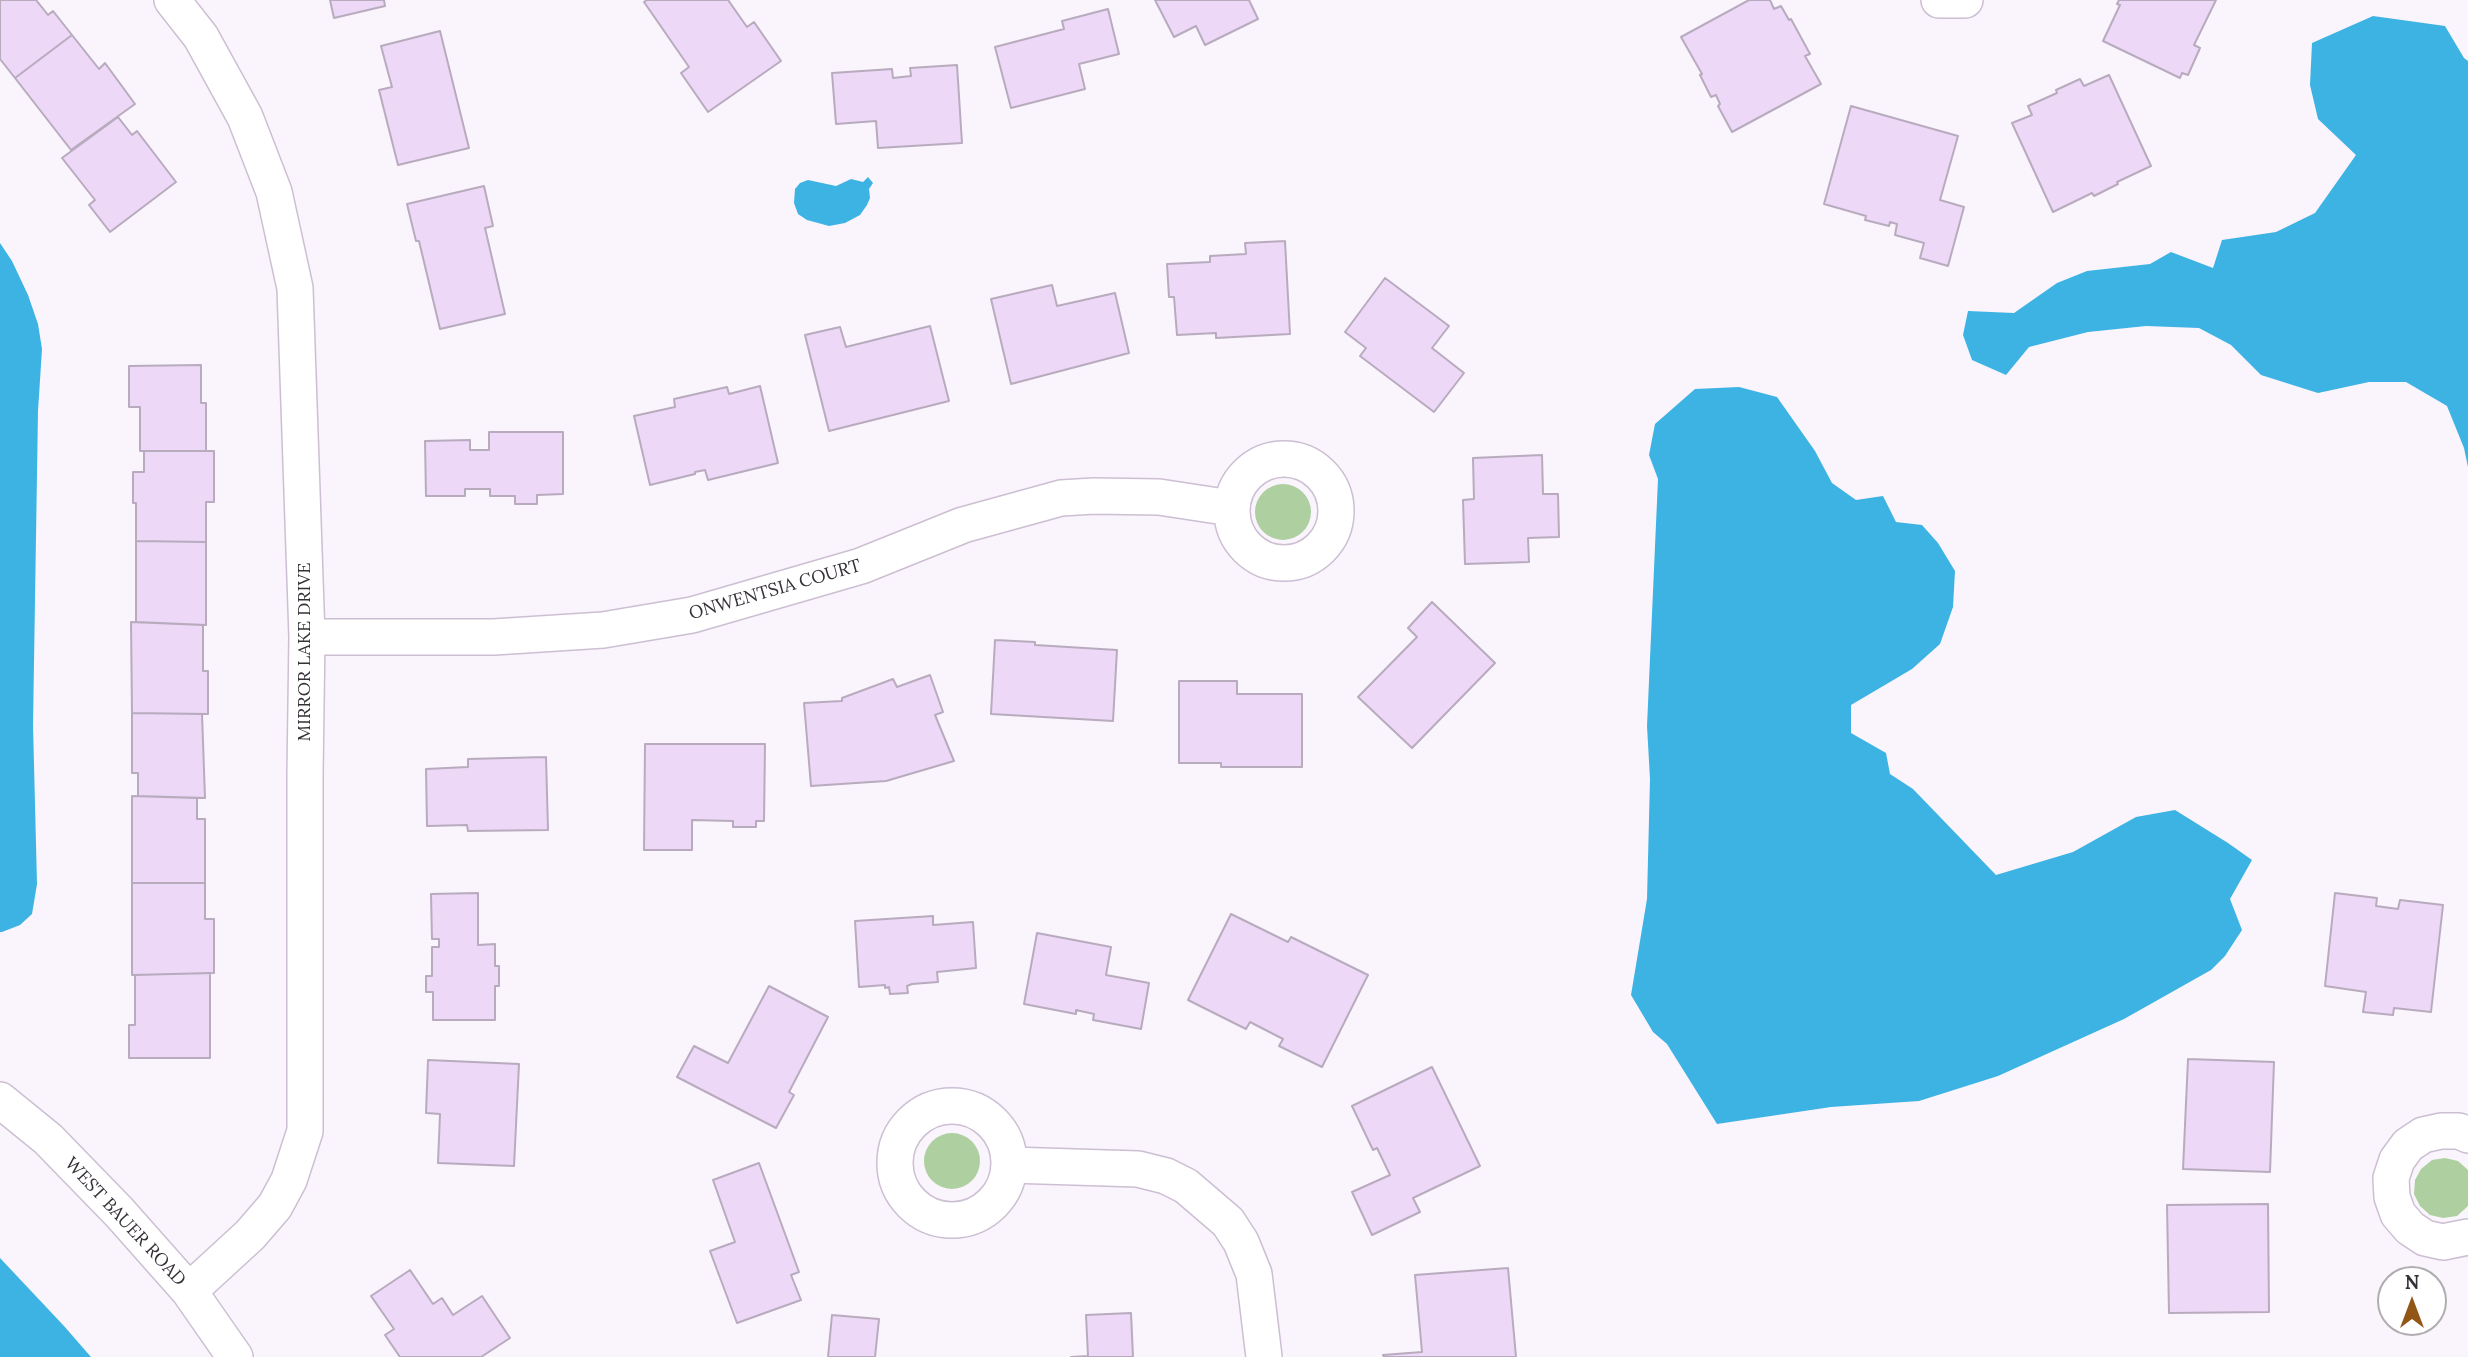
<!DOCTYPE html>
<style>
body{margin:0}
#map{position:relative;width:2468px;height:1357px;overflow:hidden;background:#faf4fc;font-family:Lora,serif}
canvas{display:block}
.north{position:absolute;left:2377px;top:1266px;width:70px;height:70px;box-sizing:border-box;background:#fff;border:2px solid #afadaf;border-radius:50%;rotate:0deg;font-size:19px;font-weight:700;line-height:28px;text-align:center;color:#363138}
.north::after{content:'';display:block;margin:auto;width:24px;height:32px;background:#925616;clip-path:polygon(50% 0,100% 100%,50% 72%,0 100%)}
</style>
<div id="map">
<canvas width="2468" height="1357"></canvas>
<div class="north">N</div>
</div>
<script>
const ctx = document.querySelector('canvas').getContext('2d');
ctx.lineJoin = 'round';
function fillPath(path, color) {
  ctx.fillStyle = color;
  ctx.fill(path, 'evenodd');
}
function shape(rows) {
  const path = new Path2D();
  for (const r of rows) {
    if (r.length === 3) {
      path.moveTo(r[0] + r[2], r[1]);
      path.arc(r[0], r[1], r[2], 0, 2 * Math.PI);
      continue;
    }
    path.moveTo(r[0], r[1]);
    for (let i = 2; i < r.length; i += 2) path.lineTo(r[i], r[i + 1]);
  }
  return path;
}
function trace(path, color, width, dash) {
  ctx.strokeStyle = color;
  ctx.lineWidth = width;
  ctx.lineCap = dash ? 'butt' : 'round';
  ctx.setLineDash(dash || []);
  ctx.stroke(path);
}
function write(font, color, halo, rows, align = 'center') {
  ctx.font = font + ' Lora,serif';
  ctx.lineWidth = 7;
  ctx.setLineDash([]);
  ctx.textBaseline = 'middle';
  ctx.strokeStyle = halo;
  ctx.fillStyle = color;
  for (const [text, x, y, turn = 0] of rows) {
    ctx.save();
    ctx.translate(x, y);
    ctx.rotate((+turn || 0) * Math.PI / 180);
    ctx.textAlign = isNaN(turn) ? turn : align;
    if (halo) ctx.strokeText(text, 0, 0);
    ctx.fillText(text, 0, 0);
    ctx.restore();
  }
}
const green = shape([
 [1283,512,28],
 [952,1161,28],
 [2445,1158,2458,1161,2468,1170,2468,1206,2457,1216,2443,1218,2430,1215,2420,1206,2414,1194,2415,1180,2421,1169,2432,1160]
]);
const water = shape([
 [2373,16,2445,26,2464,58,2468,61,2468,467,2464,448,2447,406,2406,382,2369,382,2318,393,2261,375,2231,345,2199,328,2146,326,2088,332,2029,347,2006,375,1972,360,1963,335,1968,311,2014,313,2057,283,2087,271,2150,264,2171,252,2213,268,2222,240,2276,232,2315,213,2356,155,2318,119,2310,85,2312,43],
 [868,177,873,183,869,189,870,198,867,205,860,215,845,223,829,226,807,220,798,214,794,203,795,189,800,183,808,180,836,186,851,179,863,182],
 [0,243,12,261,28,295,38,324,42,349,38,411,33,725,37,884,32,914,20,925,2,932,0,932],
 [1739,387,1777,397,1815,451,1832,483,1856,500,1883,496,1896,522,1922,525,1938,543,1955,571,1953,607,1940,644,1912,669,1851,705,1851,733,1886,753,1890,774,1913,789,1996,875,2073,852,2136,817,2175,810,2228,843,2252,860,2230,899,2242,930,2225,956,2211,970,2124,1019,1998,1076,1919,1101,1831,1107,1717,1124,1667,1044,1653,1032,1631,995,1647,899,1650,779,1647,726,1658,479,1649,455,1655,424,1695,389],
 [0,1258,64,1326,91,1357,0,1357]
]);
const building = shape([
 [0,0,36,0,48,15,53,11,72,35,15,78,0,59,0,0],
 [330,0,384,0,385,6,334,18,330,0],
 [647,0,728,0,747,27,754,22,781,61,708,112,681,73,689,67,644,2,647,0],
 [1155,0,1249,0,1258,19,1205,45,1196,26,1174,37,1155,0],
 [1749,0,1770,0,1774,9,1781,6,1789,20,1791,19,1810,54,1805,56,1821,84,1732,132,1718,106,1720,104,1716,95,1711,97,1700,75,1702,74,1681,37,1749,0],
 [2119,0,2216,0,2194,45,2200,48,2188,75,2182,73,2180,78,2103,41,2120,5,2117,4,2119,0],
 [1108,9,1119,54,1079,64,1085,89,1011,108,995,47,1064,29,1062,21,1108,9],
 [440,31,469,148,398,165,379,90,392,87,381,46,440,31],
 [72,35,99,69,105,63,135,104,71,150,15,78,72,35],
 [957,65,962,143,878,148,876,121,836,124,832,73,892,69,893,78,911,76,910,68,957,65],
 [2109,75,2151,166,2117,182,2118,184,2094,196,2092,193,2053,212,2012,123,2032,115,2028,106,2057,93,2056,90,2080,79,2084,86,2109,75],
 [1851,106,1958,136,1940,200,1964,207,1948,266,1920,258,1924,243,1895,235,1897,224,1890,222,1889,226,1865,220,1866,216,1824,204,1851,106],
 [118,117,132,135,137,131,176,182,110,232,89,205,95,200,62,158,118,117],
 [484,186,493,226,485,228,505,314,440,329,419,241,416,241,407,204,484,186],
 [1285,241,1290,334,1216,338,1216,333,1177,335,1174,297,1169,297,1167,264,1210,262,1210,256,1246,254,1245,243,1285,241],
 [1385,278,1449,326,1432,348,1464,373,1434,412,1360,356,1366,348,1345,332,1385,278],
 [1052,285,1057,306,1115,293,1129,353,1011,384,991,299,1052,285],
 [930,326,949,401,829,431,805,335,840,327,846,347,930,326],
 [201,365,201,403,206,403,206,451,140,451,140,407,129,407,129,366,201,365],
 [760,386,778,463,708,480,705,470,695,472,695,474,650,485,634,416,675,407,674,399,727,387,729,394,760,386],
 [489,432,563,432,563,494,537,495,537,504,515,504,515,496,490,496,490,489,465,489,465,496,426,496,425,441,470,440,470,450,489,450,489,432],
 [144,451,214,451,214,502,206,502,206,542,136,541,136,503,133,503,133,472,144,472,144,451],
 [1542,455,1543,494,1558,494,1559,537,1528,538,1529,562,1465,564,1463,500,1474,499,1473,458,1542,455],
 [136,541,206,542,206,625,136,622,136,541],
 [1432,602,1495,663,1412,748,1358,697,1417,637,1408,628,1432,602],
 [131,622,203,625,203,671,208,671,208,714,132,713,131,622],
 [995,640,1035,642,1035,645,1117,650,1113,721,991,714,995,640],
 [930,675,943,712,935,715,954,761,886,781,811,786,804,703,842,701,842,698,893,679,897,687,930,675],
 [1179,681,1237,681,1237,694,1302,694,1302,767,1221,767,1221,763,1179,763,1179,681],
 [132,713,202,714,205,798,138,796,138,773,132,773,132,713],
 [645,744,765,744,764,821,756,821,756,827,733,827,733,821,692,820,692,850,644,850,645,744],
 [546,757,548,830,468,831,467,825,427,826,426,769,468,767,468,759,546,757],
 [132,796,197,798,197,819,205,819,205,883,132,883,132,796],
 [132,883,205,883,205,919,214,919,214,973,132,975,132,883],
 [478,893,478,945,495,944,495,966,499,966,499,986,495,986,495,1020,433,1020,433,992,426,992,426,976,432,976,432,947,439,947,439,939,432,939,431,894,478,893],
 [2335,893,2377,898,2376,906,2398,909,2400,900,2443,905,2431,1012,2394,1008,2393,1015,2363,1012,2366,992,2325,986,2335,893],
 [1231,914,1288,942,1291,937,1368,975,1322,1067,1279,1046,1283,1039,1250,1022,1246,1029,1188,1000,1231,914],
 [933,916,933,925,973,922,976,968,937,972,938,982,912,984,907,986,908,993,890,994,889,987,885,988,885,985,859,987,855,921,933,916],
 [1037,933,1111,947,1106,975,1149,983,1141,1029,1093,1020,1094,1014,1076,1010,1076,1014,1024,1004,1037,933],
 [210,973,210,1058,129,1058,129,1025,135,1025,135,975,210,973],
 [769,986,828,1017,789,1092,794,1095,776,1128,677,1077,694,1046,728,1063,769,986],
 [2188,1059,2274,1062,2270,1172,2183,1169,2188,1059],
 [428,1060,519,1064,514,1166,438,1163,440,1114,426,1113,428,1060],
 [1432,1067,1480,1166,1413,1198,1420,1212,1372,1235,1352,1192,1390,1175,1377,1148,1373,1150,1352,1106,1432,1067],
 [759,1163,799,1272,791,1275,801,1300,737,1323,710,1251,735,1242,713,1180,759,1163],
 [2268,1204,2269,1312,2169,1313,2167,1205,2268,1204],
 [1508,1268,1516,1357,1384,1357,1383,1355,1422,1352,1415,1275,1508,1268],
 [410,1270,433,1304,442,1298,453,1315,482,1296,510,1338,481,1357,400,1357,385,1335,394,1329,371,1296,410,1270],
 [1131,1313,1133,1357,1071,1357,1088,1356,1086,1315,1131,1313],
 [832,1315,879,1319,875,1357,828,1357,832,1315]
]);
const minor = shape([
 [172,0,201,37,245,117,274,192,295,288,307,637,305,773,305,1131,289,1180,275,1206,250,1235,189,1291],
 [1939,0,1965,0],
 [1284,511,52],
 [307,637,494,637,603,630,692,615,861,566,963,525,1061,498,1094,496,1159,497,1231,508],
 [0,1100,48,1139,119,1212,189,1291,235,1357],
 [952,1163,57],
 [2468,1135,2459,1131,2441,1131,2423,1135,2408,1145,2397,1160,2391,1178,2392,1197,2398,1214,2410,1228,2425,1238,2443,1242,2468,1237],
 [1010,1165,1138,1169,1166,1176,1186,1186,1228,1222,1241,1242,1254,1274,1264,1357]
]);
const streetNames = [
 ["ONWENTSIA COURT",775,590,-16],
 ["MIRROR LAKE DRIVE",305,652,-90],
 ["WEST BAUER ROAD",125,1222,47]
];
fillPath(green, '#aed0a0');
fillPath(water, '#3cb3e3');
fillPath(building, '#edd8f8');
trace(building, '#b8abbe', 2);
trace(minor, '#ccbfd2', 38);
trace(minor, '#fff', 35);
write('18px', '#363138', '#fff', streetNames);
</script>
